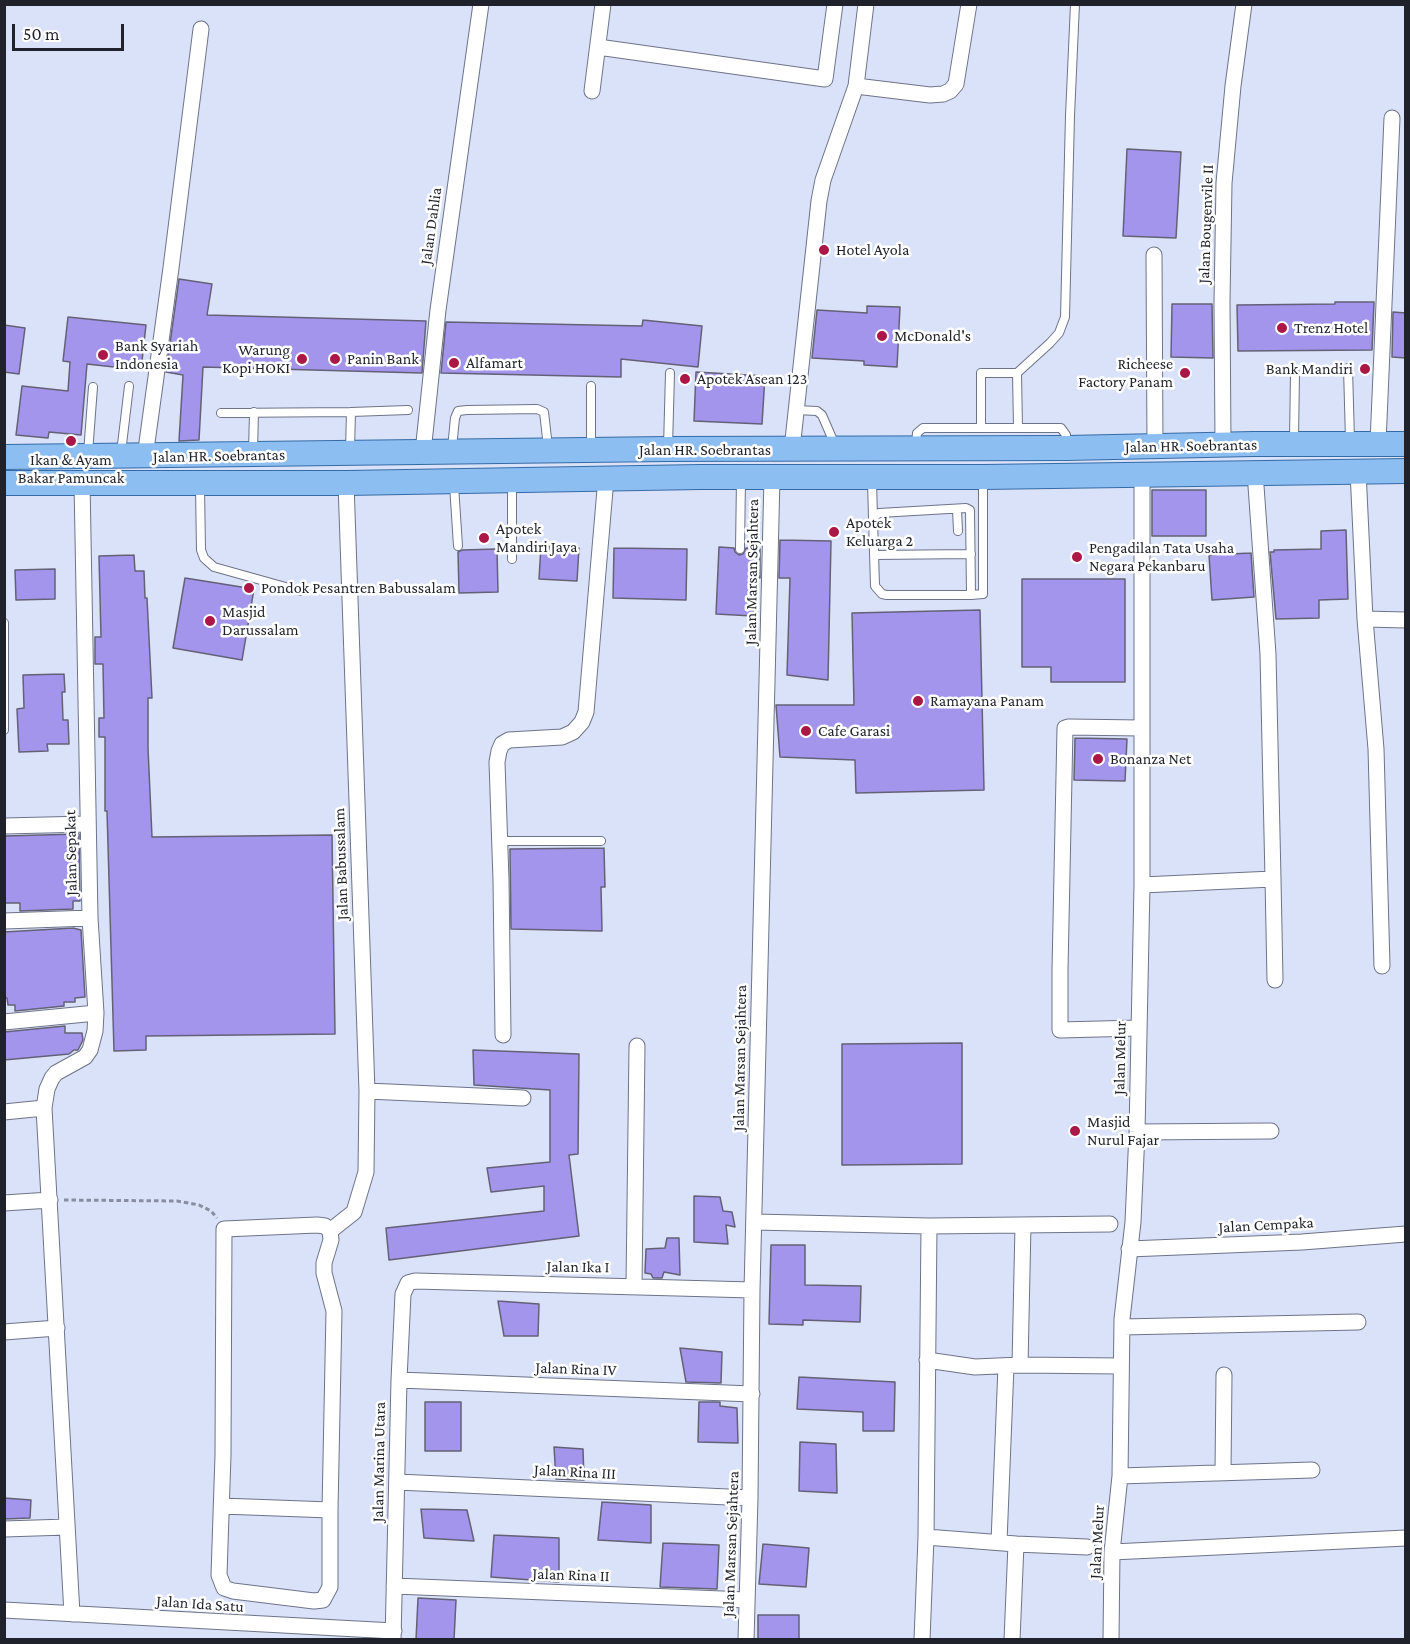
<!DOCTYPE html>
<style>
body{margin:0}
#map{position:relative;width:1410px;height:1644px;overflow:hidden;background:#dae2f9;font-family:"Crimson Pro",serif}
canvas{display:block}
.frame{position:absolute;inset:0;border:6px solid #1f222a;pointer-events:none}
.scale{position:absolute;left:12px;top:24px;width:112px;height:27px;box-sizing:border-box;border:3px solid #1f222a;border-top:0;padding-left:8px;font-size:18px;line-height:21px;white-space:nowrap;color:#1f222a;-webkit-text-stroke:4px #fff;paint-order:stroke}
</style>
<div id="map">
<canvas width="1410" height="1644"></canvas>
<div class="frame"></div>
<div class="scale">50 m</div>
</div>
<script>
const ctx = document.querySelector('canvas').getContext('2d');
ctx.lineJoin = 'round';
function fillPath(path, color) {
  ctx.fillStyle = color;
  ctx.fill(path, 'evenodd');
}
function shape(rows) {
  const path = new Path2D();
  for (const r of rows) {
    path.moveTo(r[0], r[1]);
    for (let i = 2; i < r.length; i += 2) path.lineTo(r[i], r[i + 1]);
  }
  return path;
}
function trace(path, color, width, dash) {
  ctx.strokeStyle = color;
  ctx.lineWidth = width;
  ctx.lineCap = dash ? 'butt' : 'round';
  ctx.setLineDash(dash || []);
  ctx.stroke(path);
}
function write(font, color, halo, rows, align = 'center') {
  ctx.font = font + ' "Crimson Pro",serif';
  ctx.lineWidth = 5;
  ctx.setLineDash([]);
  ctx.textBaseline = 'middle';
  ctx.strokeStyle = halo;
  ctx.fillStyle = color;
  for (const [text, x, y, turn = 0] of rows) {
    ctx.save();
    ctx.translate(x, y);
    ctx.rotate((+turn || 0) * Math.PI / 180);
    ctx.textAlign = isNaN(turn) ? turn : align;
    if (halo) ctx.strokeText(text, 0, 0);
    ctx.fillText(text, 0, 0);
    ctx.restore();
  }
}
const building = shape([
 [1127,149,1181,152,1176,238,1123,236,1127,149],
 [179,279,212,284,207,315,426,321,422,373,203,367,199,440,179,441,183,375,166,372,179,279],
 [1335,302,1374,302,1372,350,1238,351,1237,305,1335,304,1335,302],
 [1172,304,1212,304,1213,358,1171,357,1172,304],
 [867,306,900,307,897,367,864,365,864,361,812,358,817,310,867,313,867,306],
 [1393,312,1406,313,1406,358,1392,357,1393,312],
 [68,317,146,325,141,370,87,364,81,435,49,432,48,438,16,435,22,386,68,391,70,362,63,361,68,317],
 [643,320,702,326,698,367,621,359,621,377,441,373,446,322,642,326,643,320],
 [4,325,25,328,19,374,4,372,4,325],
 [696,372,765,376,762,424,694,421,696,372],
 [1152,490,1206,490,1206,536,1152,536,1152,490],
 [1346,530,1348,599,1319,600,1319,618,1276,619,1270,552,1274,552,1274,550,1321,549,1321,531,1346,530],
 [780,540,831,541,828,680,787,675,790,578,779,578,780,540],
 [541,546,579,548,577,581,539,579,541,546],
 [719,547,734,548,735,552,739,555,743,554,746,548,760,549,760,578,755,578,753,616,716,614,719,547],
 [614,548,687,549,686,600,613,598,614,548],
 [497,549,498,592,459,593,458,552,462,550,497,549],
 [1251,553,1254,597,1212,600,1209,555,1251,553],
 [134,555,135,571,144,571,145,598,147,598,152,698,148,698,148,748,152,837,332,835,335,1034,146,1036,146,1050,114,1051,107,811,105,811,105,737,99,737,99,718,104,718,103,664,95,664,95,637,101,637,99,556,134,555],
 [55,569,55,599,16,600,15,570,55,569],
 [185,578,254,589,242,660,173,648,185,578],
 [1022,579,1125,579,1125,682,1051,682,1051,667,1022,667,1022,579],
 [980,610,984,790,856,793,855,760,780,757,776,705,854,705,852,613,980,610],
 [64,674,65,692,62,692,63,720,68,720,69,744,47,744,48,751,19,752,17,709,24,708,23,675,64,674],
 [1075,738,1127,739,1125,781,1074,780,1075,738],
 [79,834,80,901,73,901,73,909,20,911,20,903,4,903,4,836,79,834],
 [604,848,605,887,601,887,602,931,511,929,510,849,604,848],
 [73,928,81,930,85,997,75,998,75,1002,64,1002,64,1006,15,1011,15,1005,8,1005,7,998,4,998,4,932,73,928],
 [65,1026,65,1033,82,1033,83,1040,78,1050,74,1050,69,1054,4,1060,4,1032,65,1026],
 [962,1043,962,1164,842,1165,842,1044,962,1043],
 [473,1050,579,1054,578,1154,569,1155,579,1236,389,1260,386,1228,544,1211,544,1186,491,1192,487,1168,550,1162,550,1090,474,1085,473,1050],
 [694,1196,720,1197,723,1211,732,1212,735,1227,726,1225,728,1244,694,1242,694,1196],
 [667,1238,679,1238,680,1275,664,1272,662,1278,653,1278,651,1274,645,1273,646,1249,665,1248,667,1238],
 [771,1245,805,1245,805,1285,861,1286,860,1322,803,1320,803,1325,769,1324,771,1245],
 [498,1301,539,1304,538,1336,504,1336,498,1301],
 [680,1348,722,1352,721,1383,686,1382,680,1348],
 [799,1377,895,1382,894,1431,863,1431,863,1412,797,1409,799,1377],
 [425,1402,461,1402,461,1451,425,1451,425,1402],
 [699,1402,720,1402,720,1406,737,1408,738,1443,698,1442,699,1402],
 [800,1442,836,1444,837,1493,799,1491,800,1442],
 [554,1447,583,1449,584,1480,556,1479,554,1447],
 [4,1498,31,1500,30,1518,4,1519,4,1498],
 [602,1502,651,1505,651,1543,598,1540,602,1502],
 [421,1509,467,1510,474,1541,424,1538,421,1509],
 [494,1535,559,1538,559,1582,491,1577,494,1535],
 [663,1543,719,1545,717,1589,660,1587,663,1543],
 [763,1544,809,1548,806,1587,759,1584,763,1544],
 [418,1598,456,1600,454,1640,416,1640,418,1598],
 [758,1615,799,1615,799,1640,758,1640,758,1615]
]);
const path = shape([
 [64,1200,177,1201,199,1205,211,1211,217,1218]
]);
const lane = shape([
 [1348,368,1350,440],
 [1017,373,1018,428],
 [796,410,817,411,822,415,835,445],
 [351,412,408,410],
 [221,413,351,412,350,450],
 [981,428,981,373,1017,373,1050,343,1059,333,1065,317,1070,116,1075,4],
 [1294,440,1295,373],
 [916,444,917,433,923,428,1061,428,1066,435,1067,446],
 [591,447,591,386],
 [668,447,670,373],
 [452,448,455,418,458,411,467,410,537,409,544,412,548,447],
 [253,451,254,412],
 [88,453,93,387],
 [121,453,129,386],
 [872,481,873,518],
 [454,485,458,546],
 [512,485,512,559],
 [200,487,201,550,204,558,214,567,300,591],
 [957,509,958,531],
 [740,549,741,479],
 [874,555,971,554],
 [971,595,970,510,966,508,879,513,873,518,875,586,882,594,887,595,971,595,983,594,983,480],
 [4,623,4,730],
 [499,841,601,841]
]);
const street = shape([
 [598,47,825,79,835,4],
 [856,86,930,95,943,94,950,91,956,84,969,4],
 [592,91,603,4],
 [1154,255,1155,448],
 [1378,443,1392,118],
 [1223,445,1222,302,1224,183,1233,86,1244,4],
 [792,449,819,201,823,180,856,86,866,4],
 [423,452,438,310,481,4],
 [145,457,171,268,201,29],
 [1358,471,1365,619,1376,749,1382,966],
 [1365,619,1406,620],
 [4,826,88,824],
 [1273,879,1275,980],
 [1142,885,1273,879,1268,654,1255,472],
 [4,921,90,918],
 [4,1022,96,1013],
 [1139,1028,1060,1030,1060,970,1065,728,1068,727,1141,728],
 [503,1035,501,880,497,762,499,751,502,744,509,740,562,737,573,732,582,722,586,712,606,478],
 [367,1091,523,1098],
 [4,1112,44,1108],
 [1137,1132,1271,1131],
 [4,1203,50,1200],
 [754,1222,929,1226,1110,1224],
 [317,1225,325,1226,330,1231,331,1240,324,1263,324,1273,334,1311,330,1510,330,1587,323,1600,314,1601,233,1591,224,1588,219,1575,223,1455,224,1229,317,1225],
 [330,1231,354,1212,366,1172,367,1091,346,483],
 [1129,1249,1302,1242,1406,1234],
 [634,1286,637,1046],
 [1122,1327,1358,1322],
 [4,1332,57,1328],
 [927,1360,975,1367,1020,1365,1121,1366],
 [1020,1365,1023,1225],
 [399,1380,752,1394],
 [1223,1472,1224,1375],
 [1120,1476,1312,1470],
 [397,1482,750,1498],
 [222,1506,330,1510],
 [4,1529,67,1527],
 [926,1537,1016,1544,1012,1640],
 [999,1542,1006,1366],
 [1016,1544,1087,1547],
 [1112,1552,1406,1538],
 [394,1586,747,1600],
 [4,1610,394,1631],
 [72,1614,44,1108,47,1089,52,1078,56,1073,85,1057,90,1050,95,1031,96,1013,90,918,82,482],
 [393,1640,399,1380,403,1294,408,1283,415,1281,752,1290],
 [746,1640,750,1498,752,1290,772,478],
 [922,1640,926,1537,929,1226],
 [1111,1640,1112,1552,1120,1476,1122,1319,1133,1222,1137,1132,1142,885,1142,475]
]);
const primary = shape([
 [4,457,668,449,1067,448,1253,444,1406,444],
 [4,483,346,483,700,477,983,477,1406,471]
]);
const markers = [
 [824,250,6,"#ab1747"],
 [1282,328,6,"#ab1747"],
 [882,336,6,"#ab1747"],
 [103,355,6,"#ab1747"],
 [302,359,6,"#ab1747"],
 [335,359,6,"#ab1747"],
 [454,363,6,"#ab1747"],
 [1365,369,6,"#ab1747"],
 [1185,373,6,"#ab1747"],
 [685,379,6,"#ab1747"],
 [71,441,6,"#ab1747"],
 [834,532,6,"#ab1747"],
 [484,538,6,"#ab1747"],
 [1077,557,6,"#ab1747"],
 [249,588,6,"#ab1747"],
 [210,621,6,"#ab1747"],
 [918,701,6,"#ab1747"],
 [806,731,6,"#ab1747"],
 [1098,759,6,"#ab1747"],
 [1075,1131,6,"#ab1747"]
];
const streetNames = [
 ["Jalan Bougenvile II",1206,224,-88],
 ["Jalan Dahlia",431,226,-82],
 ["Jalan HR. Soebrantas",1191,446,-1],
 ["Jalan HR. Soebrantas",705,450],
 ["Jalan HR. Soebrantas",219,456,-1],
 ["Jalan Marsan Sejahtera",752,572,-89],
 ["Jalan Sepakat",71,853,-91],
 ["Jalan Babussalam",341,864,-92],
 ["Jalan Marsan Sejahtera",740,1058,-89],
 ["Jalan Melur",1120,1058,-89],
 ["Jalan Cempaka",1266,1225,-3],
 ["Jalan Ika I",578,1267,1],
 ["Jalan Rina IV",576,1369,2],
 ["Jalan Marina Utara",379,1462,-89],
 ["Jalan Rina III",575,1472,3],
 ["Jalan Melur",1097,1542,-87],
 ["Jalan Marsan Sejahtera",731,1544,-88],
 ["Jalan Rina II",571,1575,2],
 ["Jalan Ida Satu",200,1604,4]
];
const poiNames = [
 ["Hotel Ayola",836,250],
 ["Trenz Hotel",1294,328],
 ["McDonald's",894,336],
 ["Bank Syariah",115,346],
 ["Indonesia",115,364],
 ["Warung",290,350,"right"],
 ["Kopi HOKI",290,368,"right"],
 ["Panin Bank",347,359],
 ["Alfamart",466,363],
 ["Richeese",1173,364,"right"],
 ["Factory Panam",1173,382,"right"],
 ["Bank Mandiri",1353,369,"right"],
 ["Apotek Asean 123",697,379],
 ["Ikan & Ayam",71,460,"center"],
 ["Bakar Pamuncak",71,478,"center"],
 ["Apotek",846,523],
 ["Keluarga 2",846,541],
 ["Apotek",496,529],
 ["Mandiri Jaya",496,547],
 ["Pengadilan Tata Usaha",1089,548],
 ["Negara Pekanbaru",1089,566],
 ["Pondok Pesantren Babussalam",261,588],
 ["Masjid",222,612],
 ["Darussalam",222,630],
 ["Ramayana Panam",930,701],
 ["Cafe Garasi",818,731],
 ["Bonanza Net",1110,759],
 ["Masjid",1087,1122],
 ["Nurul Fajar",1087,1140]
];
fillPath(building, '#a394ec');
trace(building, '#646176', 1.5);
trace(lane, '#6d7488', 10);
trace(street, '#6d7488', 17);
trace(primary, '#356ba5', 26);
trace(path, '#888e9f', 3, [4.5, 3]);
trace(lane, '#fff', 8);
trace(street, '#fff', 15);
trace(primary, '#8dbef1', 24);
for (const [x, y, r, color] of markers) {
  const dot = new Path2D();
  dot.arc(x, y, r, 0, 2 * Math.PI);
  ctx.fillStyle = color;
  ctx.fill(dot);
  trace(dot, '#fff', 2);
}
write('16px', '#1f222a', '#fff', streetNames);
write('16px', '#1f222a', '#fff', poiNames, 'left');
</script>
